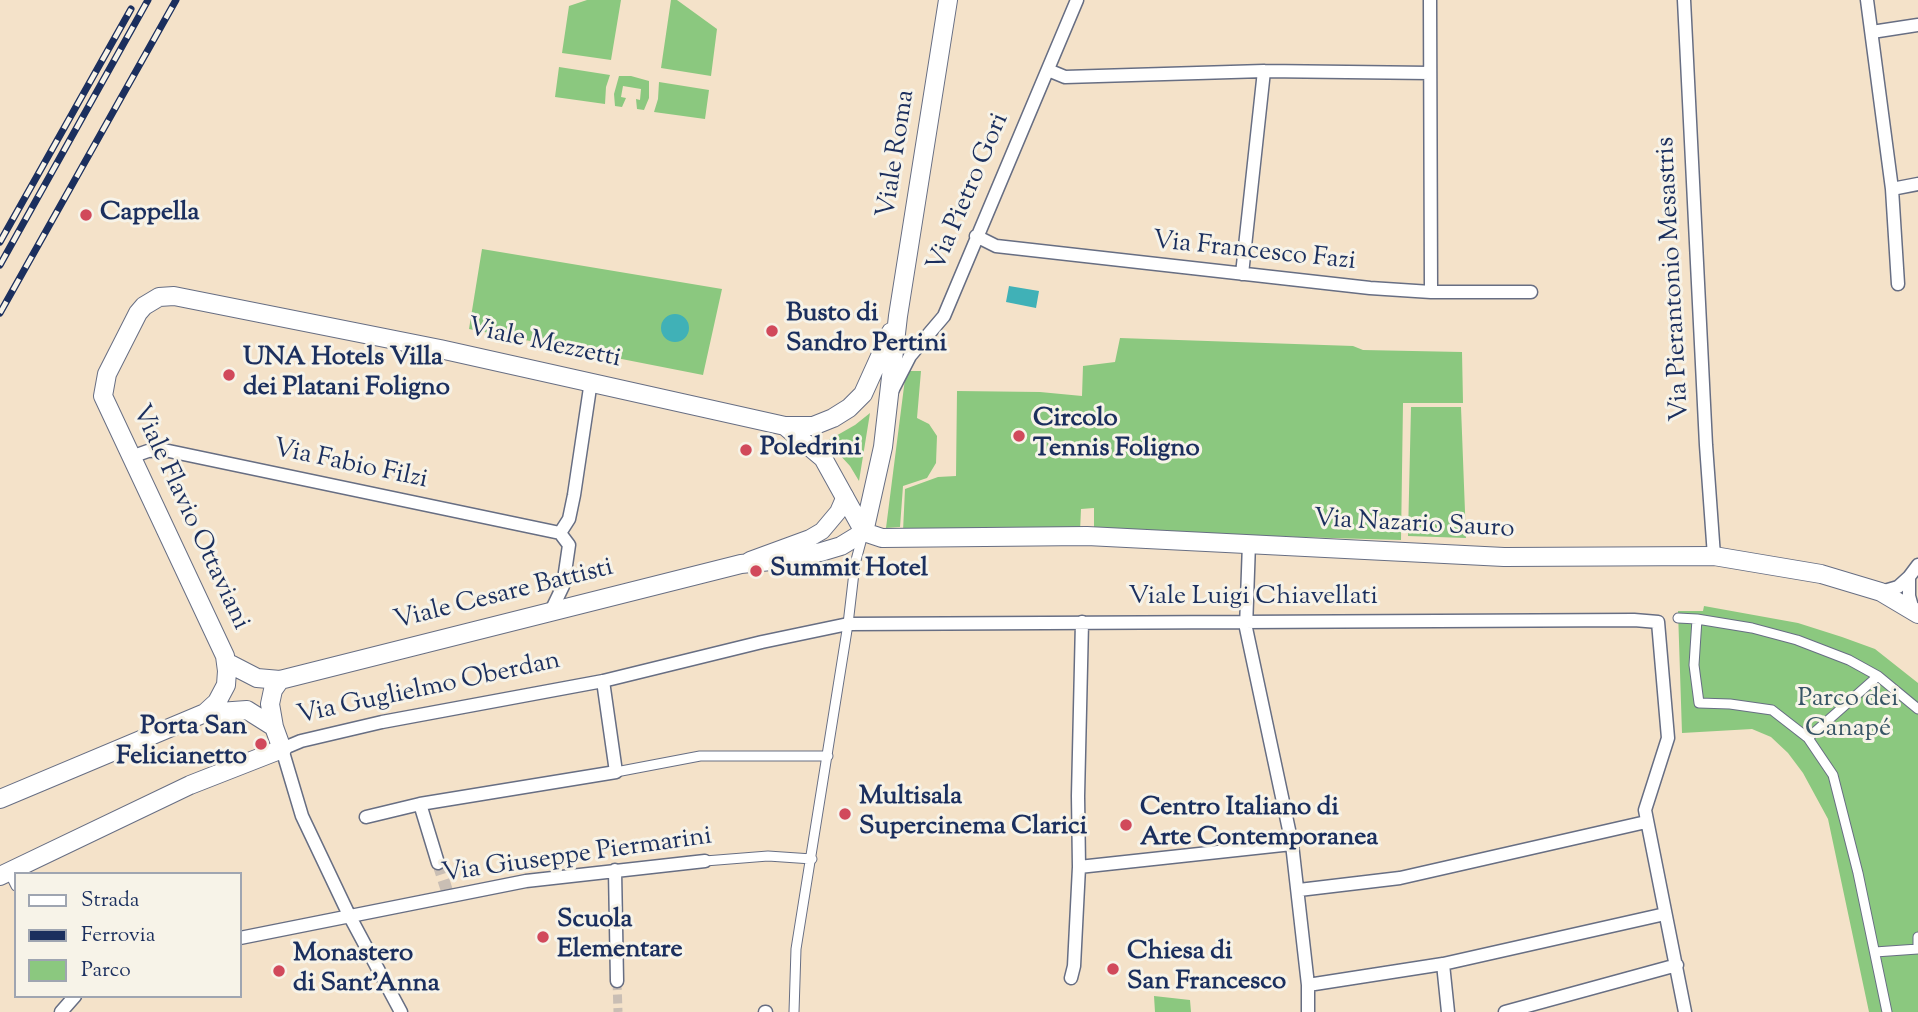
<!DOCTYPE html>
<meta charset="utf-8">
<style>
body{margin:0}
#map{position:relative;width:1918px;height:1012px;overflow:hidden;background:#f4e2c9;font-family:"Sorts Mill Goudy",serif}
canvas{display:block}
.legend{position:absolute;left:14px;top:872px;width:228px;height:126px;box-sizing:border-box;background:#f7f3e8;border:2px solid #9fa5b1;margin:0;padding:9px 12px;list-style:none;font-size:21px;color:#1b2f5e}
.legend li{display:flex;align-items:center;gap:14px;height:35px}
.legend b{width:35px;border:2px solid #9fa5b1}
</style>
<div id="map">
<canvas width="1918" height="1012"></canvas>
<ul class="legend">
<li><b style="height:9px;background:#fff"></b>Strada</li>
<li><b style="height:9px;background:#1b2f5e"></b>Ferrovia</li>
<li><b style="height:19px;background:#8bc87f"></b>Parco</li>
</ul>
</div>
<script>
const ctx = document.querySelector('canvas').getContext('2d');
ctx.lineJoin = 'round';
function fillPath(path, color) {
  ctx.fillStyle = color;
  ctx.fill(path, 'evenodd');
}
function shape(rows) {
  const path = new Path2D();
  for (const r of rows) {
    if (r.length === 3) {
      path.moveTo(r[0] + r[2], r[1]);
      path.arc(r[0], r[1], r[2], 0, 2 * Math.PI);
      continue;
    }
    path.moveTo(r[0], r[1]);
    for (let i = 2; i < r.length; i += 2) path.lineTo(r[i], r[i + 1]);
  }
  return path;
}
function trace(path, color, width, dash) {
  ctx.strokeStyle = color;
  ctx.lineWidth = width;
  ctx.lineCap = dash ? 'butt' : 'round';
  ctx.setLineDash(dash || []);
  ctx.stroke(path);
}
function write(font, color, halo, rows, align = 'center') {
  ctx.font = font + ' "Sorts Mill Goudy",serif';
  ctx.lineWidth = 6;
  ctx.setLineDash([]);
  ctx.textBaseline = 'middle';
  ctx.strokeStyle = halo;
  ctx.fillStyle = color;
  for (const [text, x, y, turn = 0] of rows) {
    ctx.save();
    ctx.translate(x, y);
    ctx.rotate((+turn || 0) * Math.PI / 180);
    ctx.textAlign = isNaN(turn) ? turn : align;
    if (halo) ctx.strokeText(text, 0, 0);
    ctx.fillText(text, 0, 0);
    ctx.restore();
  }
}
const green = shape([
 [587,0,621,0,611,60,562,53,569,6],
 [671,0,677,0,717,29,711,76,661,68],
 [559,67,610,75,606,87,605,104,555,97],
 [619,76,631,76,649,81,649,98,644,110,637,109,636,99,640,100,641,89,623,86,621,97,626,98,622,107,615,106,614,94],
 [659,82,709,90,705,119,654,112,658,99],
 [482,249,722,289,703,375,469,329],
 [1120,338,1353,346,1363,350,1462,352,1463,403,1403,403,1401,540,1094,531,1094,508,1081,509,1080,532,903,531,905,489,938,477,956,476,957,391,1040,392,1082,396,1083,366,1115,362],
 [906,371,921,371,917,418,929,424,937,436,936,463,927,478,903,486,900,527,886,528],
 [1411,407,1461,407,1466,538,1408,536],
 [870,413,859,481,850,466,827,441,855,425],
 [1704,606,1798,623,1842,637,1875,649,1918,683,1918,1012,1869,1012,1828,819,1803,773,1788,753,1771,737,1752,729,1682,733,1678,611,1703,611],
 [1154,996,1190,1000,1191,1012,1155,1012]
]);
const water = shape([
 [1009,286,1039,291,1036,308,1006,302],
 [675,328,14]
]);
const pedestrianTunnel = shape([
 [617,981,618,1012]
]);
const minorTunnel = shape([
 [438,863,447,891]
]);
const pedestrian = shape([
 [1678,618,1697,619,1752,628,1797,640,1849,660,1878,676,1918,709],
 [1697,619,1694,665,1699,703,1730,704,1772,710,1808,738,1833,775,1858,873,1887,1012],
 [1808,738,1878,676],
 [616,772,700,756,828,756],
 [705,861,768,856,812,859],
 [9,872,16,886],
 [1918,948,1918,937],
 [1875,952,1918,949],
 [794,1012,796,949,848,624,855,564,863,534]
]);
const minor = shape([
 [1430,0,1431,292],
 [1684,0,1706,445,1714,556],
 [1867,0,1892,189,1918,184],
 [1872,32,1918,25],
 [1048,70,1065,77,1264,71,1430,73],
 [1892,189,1898,284],
 [976,236,996,246,1370,288,1431,292,1531,292],
 [1242,274,1264,71],
 [892,391,910,356,944,316,1077,0],
 [131,457,148,451,164,450,560,533],
 [560,533,569,519,574,495,591,381],
 [1249,543,1246,628,1292,844,1308,985,1308,1012],
 [1909,577,1909,596,1913,610],
 [1881,592,1898,587,1909,577,1918,565],
 [551,611,563,586,569,545,560,533],
 [420,804,438,863],
 [366,817,420,804,616,772,603,681],
 [1079,867,1292,844],
 [615,870,617,981],
 [1299,890,1400,878,1646,822],
 [240,938,526,881,705,861],
 [1443,964,1448,1012],
 [1071,978,1074,966,1079,867,1078,796,1082,622],
 [1308,985,1443,964,1665,914],
 [61,1012,75,996],
 [401,1012,349,915,302,816,282,749,301,741,382,722,603,681,762,642,848,624,1634,620,1658,622,1668,738,1645,810,1685,1012],
 [765,1012,766,1012],
 [1505,1012,1677,965]
]);
const tertiary = shape([
 [750,560,810,538,822,531,838,512,845,496]
]);
const secondary = shape([
 [785,426,813,426,833,418,849,408,863,394,891,332],
 [864,532,882,538,1087,536,1504,557,1714,556,1821,574,1881,592,1918,614],
 [226,662,257,678,280,680,741,564,771,561,821,552,841,546,864,532,883,447,898,316,948,0],
 [205,713,217,702,226,685,227,671,225,656,103,396,107,374,138,313,144,306,159,297,174,296,440,349,785,426,823,458,864,532],
 [0,799,205,713,247,710,274,727],
 [0,876,190,785,282,749,274,727,270,704,273,690,280,680]
]);
const rail = shape([
 [0,242,131,9],
 [0,265,148,0],
 [0,313,176,0]
]);
const markers = [
 [86,215,7,"#d1495b"],
 [772,331,7,"#d1495b"],
 [229,375,7,"#d1495b"],
 [1019,436,7,"#d1495b"],
 [746,450,7,"#d1495b"],
 [756,571,7,"#d1495b"],
 [261,744,7,"#d1495b"],
 [845,814,7,"#d1495b"],
 [1126,825,7,"#d1495b"],
 [543,937,7,"#d1495b"],
 [1113,969,7,"#d1495b"],
 [279,971,7,"#d1495b"]
];
const streetNames = [
 ["Viale Roma",898,154,-81],
 ["Via Pietro Gori",970,193,-67],
 ["Via Francesco Fazi",1254,253,6],
 ["Via Pierantonio Mesastris",1675,279,-93],
 ["Viale Mezzetti",544,345,12],
 ["Via Fabio Filzi",350,466,12],
 ["Viale Flavio Ottaviani",189,518,65],
 ["Via Nazario Sauro",1414,526,3],
 ["Viale Cesare Battisti",504,596,-14],
 ["Viale Luigi Chiavellati",1253,599],
 ["Via Guglielmo Oberdan",429,690,-12],
 ["Via Giuseppe Piermarini",577,857,-8]
];
const poiNames = [
 ["Cappella",100,215],
 ["Busto di",786,316],
 ["Sandro Pertini",786,346],
 ["UNA Hotels Villa",243,360],
 ["dei Platani Foligno",243,390],
 ["Circolo",1033,421],
 ["Tennis Foligno",1033,451],
 ["Poledrini",760,450],
 ["Summit Hotel",770,571],
 ["Porta San",247,729,"right"],
 ["Felicianetto",247,759,"right"],
 ["Multisala",859,799],
 ["Supercinema Clarici",859,829],
 ["Centro Italiano di",1140,810],
 ["Arte Contemporanea",1140,840],
 ["Scuola",557,922],
 ["Elementare",557,952],
 ["Chiesa di",1127,954],
 ["San Francesco",1127,984],
 ["Monastero",293,956],
 ["di Sant'Anna",293,986]
];
const parkNames = [
 ["Parco dei",1848,701],
 ["Canapé",1848,731]
];
fillPath(green, '#8bc87f');
fillPath(water, '#40b1b7');
trace(pedestrianTunnel, '#c9beb4', 9, [9, 4.5]);
trace(minorTunnel, '#c9beb4', 12, [12, 6]);
trace(pedestrian, '#676e83', 11);
trace(minor, '#676e83', 15);
trace(tertiary, '#676e83', 18);
trace(secondary, '#676e83', 20);
trace(pedestrian, '#fff', 9);
trace(minor, '#fff', 12);
trace(tertiary, '#fff', 16);
trace(secondary, '#fff', 18);
trace(rail, '#1b2f5e', 7);
trace(rail, '#f7f3e8', 4.5, [13]);
for (const [x, y, r, color] of markers) {
  const dot = new Path2D();
  dot.arc(x, y, r, 0, 2 * Math.PI);
  ctx.fillStyle = color;
  ctx.fill(dot);
  trace(dot, '#f7f3e8', 2.5);
}
write('26px', '#1b2f5e', '#f7f3e8', streetNames);
write('bold 26px', '#1b2f5e', '#f7f3e8', poiNames, 'left');
write('26px', '#375566', '#f7f3e8', parkNames);
</script>
